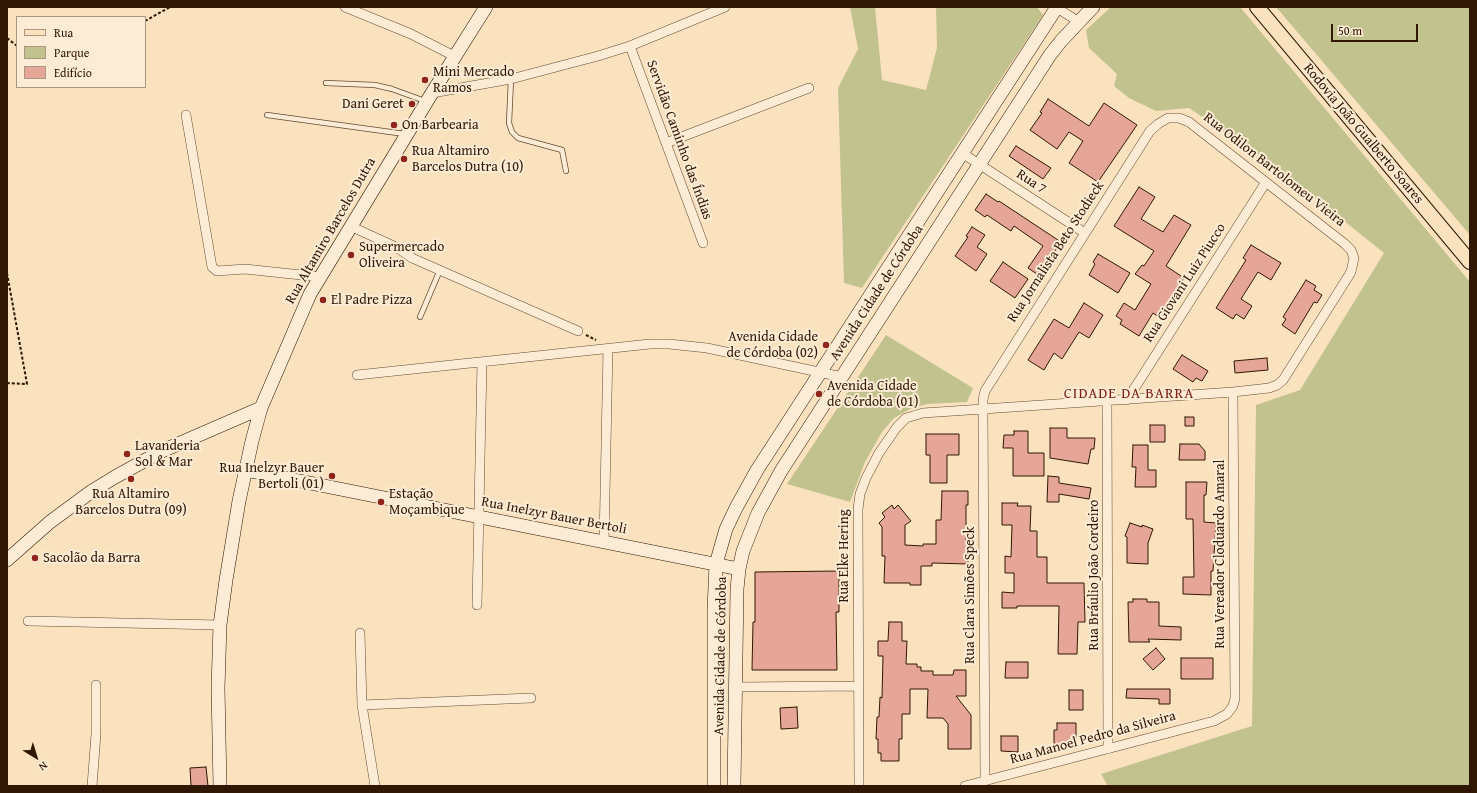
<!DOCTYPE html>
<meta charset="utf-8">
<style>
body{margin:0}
#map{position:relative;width:1477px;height:793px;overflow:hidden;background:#fbe2bf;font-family:"Gentium Book Plus",serif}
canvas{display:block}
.frame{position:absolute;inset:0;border:8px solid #301703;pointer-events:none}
.legend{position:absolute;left:16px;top:16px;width:130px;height:72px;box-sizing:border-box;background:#fcecd5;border:1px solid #aa9781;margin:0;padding:5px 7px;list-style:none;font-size:12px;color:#301703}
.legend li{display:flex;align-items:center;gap:8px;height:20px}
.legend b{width:20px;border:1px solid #aa9781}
.north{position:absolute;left:16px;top:737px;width:40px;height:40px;-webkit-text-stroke:3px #fcecd5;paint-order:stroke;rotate:142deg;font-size:11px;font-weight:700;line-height:16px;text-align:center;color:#301703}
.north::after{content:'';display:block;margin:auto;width:14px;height:18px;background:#301703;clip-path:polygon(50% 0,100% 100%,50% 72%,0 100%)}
.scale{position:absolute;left:1331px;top:24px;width:87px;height:18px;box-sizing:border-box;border:2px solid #301703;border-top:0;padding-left:5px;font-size:12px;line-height:14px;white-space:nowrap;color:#301703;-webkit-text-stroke:3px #fcecd5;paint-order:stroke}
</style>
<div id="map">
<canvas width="1477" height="793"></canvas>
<div class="frame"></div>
<ul class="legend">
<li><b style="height:5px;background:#fbe2bf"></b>Rua</li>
<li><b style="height:11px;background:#c2c28f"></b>Parque</li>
<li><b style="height:11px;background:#e6a697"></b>Edifício</li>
</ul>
<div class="north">N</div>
<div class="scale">50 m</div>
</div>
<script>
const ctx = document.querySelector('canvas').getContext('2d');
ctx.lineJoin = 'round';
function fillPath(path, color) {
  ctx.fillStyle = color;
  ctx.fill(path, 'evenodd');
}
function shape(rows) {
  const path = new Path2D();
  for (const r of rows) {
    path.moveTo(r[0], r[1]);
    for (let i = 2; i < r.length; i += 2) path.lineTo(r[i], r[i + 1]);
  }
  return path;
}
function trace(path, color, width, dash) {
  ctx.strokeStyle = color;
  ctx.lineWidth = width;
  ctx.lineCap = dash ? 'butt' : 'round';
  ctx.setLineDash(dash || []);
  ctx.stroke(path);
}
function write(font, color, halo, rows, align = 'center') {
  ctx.font = font + ' "Gentium Book Plus",serif';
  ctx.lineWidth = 4;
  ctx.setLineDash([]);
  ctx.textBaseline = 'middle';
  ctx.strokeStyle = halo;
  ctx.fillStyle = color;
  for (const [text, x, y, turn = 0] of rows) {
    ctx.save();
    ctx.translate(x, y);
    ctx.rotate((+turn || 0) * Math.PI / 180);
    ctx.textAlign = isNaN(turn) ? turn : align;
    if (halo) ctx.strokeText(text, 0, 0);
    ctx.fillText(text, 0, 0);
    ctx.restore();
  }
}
const green = shape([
 [850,7,875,7,882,80,926,90,937,48,936,7,1037,7,1043,15,862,288,844,283,838,88,858,49],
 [1111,7,1240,7,1470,282,1470,786,1108,786,1101,774,1252,726,1256,405,1300,390,1384,253,1278,168,1189,108,1156,111,1129,98,1114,86,1117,74,1089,48,1086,30],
 [1276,7,1470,7,1470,235],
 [886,335,973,388,967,402,928,404,919,406,910,409,894,418,882,432,865,462,850,502,787,484]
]);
const building = shape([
 [1048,99,1089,126,1104,103,1137,125,1098,182,1069,163,1083,141,1069,132,1057,149,1030,130,1042,113,1040,112,1048,99],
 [1016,146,1051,168,1043,179,1009,156,1016,146],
 [1139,187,1155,197,1141,219,1163,232,1174,215,1191,225,1166,266,1184,278,1160,318,1153,313,1139,336,1120,324,1122,320,1116,316,1124,303,1135,310,1151,284,1135,274,1142,265,1144,266,1154,251,1114,226,1139,187],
 [986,194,998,202,999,201,1061,242,1054,253,1052,252,1037,274,1028,268,1043,246,1014,226,1011,231,987,215,985,217,975,210,986,194],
 [972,227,985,235,977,247,987,254,976,271,955,256,968,237,966,236,972,227],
 [1251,245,1281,263,1271,280,1258,272,1241,299,1252,306,1244,319,1236,314,1233,319,1216,308,1246,260,1243,258,1251,245],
 [1098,254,1130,273,1118,293,1089,275,1095,264,1093,262,1098,254],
 [1003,262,1028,279,1015,298,990,281,1003,262],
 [1306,280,1316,286,1314,290,1322,295,1317,303,1314,302,1295,334,1282,325,1286,319,1283,317,1306,280],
 [1084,303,1103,315,1089,338,1079,332,1062,359,1054,353,1044,370,1028,360,1054,319,1069,328,1084,303],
 [1182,355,1208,371,1202,381,1196,378,1193,382,1173,369,1182,355],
 [1267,358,1268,370,1235,373,1234,361,1267,358],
 [1185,417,1194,417,1194,426,1185,426,1185,417],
 [1150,425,1165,425,1165,442,1150,442,1150,425],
 [1050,428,1067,428,1067,438,1095,438,1094,449,1091,449,1088,464,1050,458,1050,428],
 [1014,431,1028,431,1028,453,1044,453,1044,476,1013,476,1013,448,1003,448,1004,435,1014,435,1014,431],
 [926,434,959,434,959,455,947,455,947,483,930,483,930,455,926,455,926,434],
 [1180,444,1199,444,1205,451,1205,460,1179,460,1180,444],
 [1133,445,1148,445,1148,470,1156,470,1156,487,1135,487,1136,467,1132,467,1133,445],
 [1048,476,1059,477,1059,483,1091,488,1089,499,1059,494,1059,502,1047,502,1048,476],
 [1186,482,1207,482,1206,495,1204,495,1204,522,1216,523,1213,571,1211,571,1211,595,1183,594,1183,577,1194,577,1193,519,1186,519,1186,482],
 [942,491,968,491,968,505,966,505,966,543,968,543,968,564,932,563,932,566,921,566,921,585,910,585,910,583,884,583,885,556,882,556,882,527,879,523,885,517,882,513,892,505,894,509,898,505,911,521,905,525,905,545,923,546,923,544,936,544,936,520,941,520,942,491],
 [1002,503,1018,503,1017,506,1031,506,1030,531,1037,531,1037,557,1047,557,1047,583,1084,583,1085,622,1078,622,1077,654,1058,654,1059,606,1017,606,1017,608,1002,608,1002,592,1014,593,1014,573,1005,573,1005,556,1011,557,1012,525,1002,525,1002,503],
 [1130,523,1142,527,1142,525,1153,529,1148,543,1148,564,1127,563,1127,537,1125,536,1130,523],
 [839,571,839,612,836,612,837,670,752,670,753,622,755,622,755,572,839,571],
 [1133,599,1147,599,1147,602,1159,602,1159,626,1181,627,1181,640,1148,639,1150,642,1129,642,1128,602,1133,602,1133,599],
 [889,622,902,622,902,641,907,641,906,664,917,664,917,667,921,667,921,671,933,671,933,675,953,675,954,670,966,670,966,696,956,696,971,715,971,749,948,749,948,724,943,718,927,718,928,689,910,689,910,714,902,714,902,739,899,739,899,761,881,761,881,753,878,753,878,739,876,739,877,717,879,717,880,697,882,698,883,656,878,656,878,641,888,641,889,622],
 [1156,648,1165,659,1153,670,1143,659,1156,648],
 [1181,658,1213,658,1213,679,1181,679,1181,658],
 [1006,662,1028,662,1028,678,1005,678,1006,662],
 [1127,689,1170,689,1170,704,1159,704,1159,699,1126,698,1127,689],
 [1069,690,1083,690,1083,710,1069,710,1069,690],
 [797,707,798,728,781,729,780,708,797,707],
 [1057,723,1076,723,1076,744,1054,744,1054,730,1057,730,1057,723],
 [1001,736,1018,736,1018,752,1001,751,1001,736],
 [206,767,208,786,191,786,190,768,206,767]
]);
const path = shape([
 [145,21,170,7],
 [7,38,17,46],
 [7,273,27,384,7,383],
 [586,335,596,340]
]);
const lane = shape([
 [511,79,509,123,512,132,518,138,562,150,566,171],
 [326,83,375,85,392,89,425,101],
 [267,115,405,134],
 [420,317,440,270]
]);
const street = shape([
 [345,7,411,34,454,56],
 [1055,7,1078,21],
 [630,46,703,243],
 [432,93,511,79,598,56,630,46,725,7],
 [186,115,212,267,217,271,245,269,320,277],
 [666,143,809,88],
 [962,153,1085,233],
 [350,226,396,247,412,258,578,331],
 [357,375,650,344,669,344,707,348,842,377],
 [1127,400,1266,182],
 [1107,401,1108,749],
 [604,542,608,349],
 [477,605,482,362],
 [28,621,220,625],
 [360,633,362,705,375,786],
 [735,687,859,686],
 [362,705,531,698],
 [92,786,96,734,96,685],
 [859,786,858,509,860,494,866,478,879,453,897,427,906,418,923,413,983,409,1233,392,1269,388,1277,385,1283,380,1351,272,1354,258,1351,250,1345,244,1189,122,1179,118,1168,118,1158,124,1150,131,985,391,983,400,983,409,985,781],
 [965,786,1214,721,1227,714,1233,706,1235,698,1233,392]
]);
const secondary = shape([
 [245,470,739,569],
 [7,560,50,522,92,491,115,477,162,451,261,408],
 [220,786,218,688,220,625,226,580,239,501,252,441,261,408,310,294,432,93,486,7],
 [714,786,714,610,716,564,726,529,736,508,757,470,1057,7],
 [734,786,737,589,739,569,743,551,758,513,781,471,1050,55,1061,41,1093,7]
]);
const primary = shape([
 [1257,7,1470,262]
]);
const markers = [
 [425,80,4,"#8f2418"],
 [412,104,4,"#8f2418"],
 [394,125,4,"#8f2418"],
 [404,159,4,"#8f2418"],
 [351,255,4,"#8f2418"],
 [323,300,4,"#8f2418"],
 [826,345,4,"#8f2418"],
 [819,394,4,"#8f2418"],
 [127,454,4,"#8f2418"],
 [332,476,4,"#8f2418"],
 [131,479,4,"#8f2418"],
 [381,502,4,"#8f2418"],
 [35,558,4,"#8f2418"]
];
const poiNames = [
 ["Mini Mercado",433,72],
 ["Ramos",433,88],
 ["Dani Geret",404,104,"right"],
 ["On Barbearia",402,125],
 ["Rua Altamiro",412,151],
 ["Barcelos Dutra (10)",412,167],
 ["Supermercado",359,247],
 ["Oliveira",359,263],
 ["El Padre Pizza",331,300],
 ["Avenida Cidade",818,337,"right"],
 ["de Córdoba (02)",818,353,"right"],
 ["Avenida Cidade",827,386],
 ["de Córdoba (01)",827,402],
 ["Lavanderia",135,446],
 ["Sol & Mar",135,462],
 ["Rua Inelzyr Bauer",324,468,"right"],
 ["Bertoli (01)",324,484,"right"],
 ["Rua Altamiro",131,494,"center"],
 ["Barcelos Dutra (09)",131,510,"center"],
 ["Estação",389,494],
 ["Moçambique",389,510],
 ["Sacolão da Barra",43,558]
];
const streetNames = [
 ["Rodovia João Gualberto Soares",1363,134,50],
 ["Servidão Caminho das Índias",679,140,70],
 ["Rua Odilon Bartolomeu Vieira",1274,170,38],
 ["Rua 7",1031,182,33],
 ["Rua Altamiro Barcelos Dutra",331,231,-60],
 ["Rua Jornalista Beto Stodieck",1056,252,-57],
 ["Rua Giovani Luiz Piucco",1185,283,-57],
 ["Avenida Cidade de Córdoba",877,293,-57],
 ["Rua Inelzyr Bauer Bertoli",554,516,11],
 ["Rua Vereador Cloduardo Amaral",1220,554,-90],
 ["Rua Elke Hering",844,556,-90],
 ["Rua Bráulio João Cordeiro",1094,575,-90],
 ["Rua Clara Simões Speck",970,595,-90],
 ["Avenida Cidade de Córdoba",721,656,-89],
 ["Rua Manoel Pedro da Silveira",1093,738,-15]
];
const neighbourhoodNames = [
 ["CIDADE DA BARRA",1129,394]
];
fillPath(green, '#c2c28f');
fillPath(building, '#e6a697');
trace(building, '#301703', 1);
trace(lane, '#634a32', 6);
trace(street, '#634a32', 10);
trace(secondary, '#301703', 14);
trace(primary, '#301703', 16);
trace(path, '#301703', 2, [3, 2]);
trace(lane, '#fcecd5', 4.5);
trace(street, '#fcecd5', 9);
trace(secondary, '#fcecd5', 13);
trace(primary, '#fbe2bf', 14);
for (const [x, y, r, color] of markers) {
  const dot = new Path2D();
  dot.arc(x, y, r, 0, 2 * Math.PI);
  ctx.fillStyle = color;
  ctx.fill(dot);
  trace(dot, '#fcecd5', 1.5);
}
write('14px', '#301703', '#fcecd5', poiNames, 'left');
write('14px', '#301703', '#fcecd5', streetNames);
ctx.letterSpacing = '1px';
write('15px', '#7a1f14', '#fcecd5', neighbourhoodNames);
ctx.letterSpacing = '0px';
</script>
